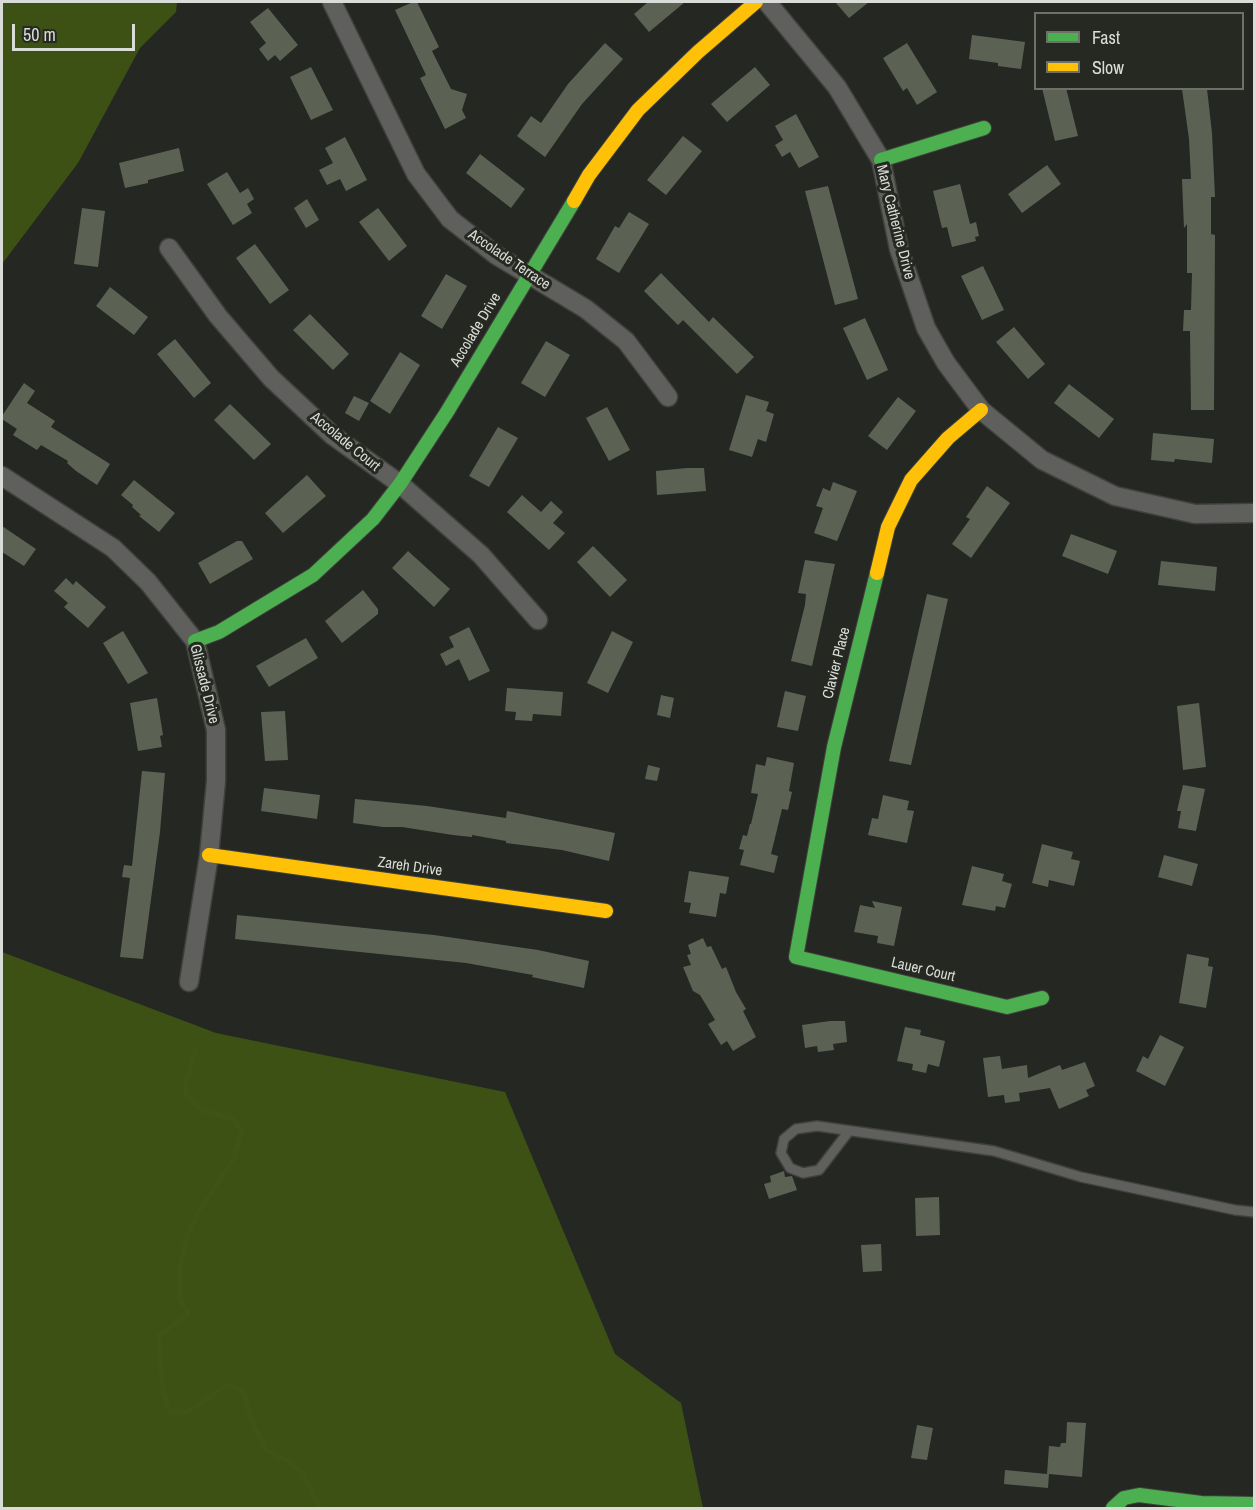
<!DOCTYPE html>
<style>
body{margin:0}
#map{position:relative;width:1256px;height:1510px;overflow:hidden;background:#252723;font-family:"Archivo Narrow",sans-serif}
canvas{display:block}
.frame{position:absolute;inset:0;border:3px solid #dadcd7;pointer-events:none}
.legend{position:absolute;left:1034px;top:12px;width:210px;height:78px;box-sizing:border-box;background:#262921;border:2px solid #6e716a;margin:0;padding:8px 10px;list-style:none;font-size:18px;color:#dadcd7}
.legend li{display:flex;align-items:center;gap:12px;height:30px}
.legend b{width:30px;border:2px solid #6e716a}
.scale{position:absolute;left:12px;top:24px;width:123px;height:27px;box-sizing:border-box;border:3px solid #dadcd7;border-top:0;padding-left:8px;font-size:18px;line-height:21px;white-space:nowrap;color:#dadcd7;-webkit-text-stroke:4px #262921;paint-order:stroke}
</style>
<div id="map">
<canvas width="1256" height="1510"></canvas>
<div class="frame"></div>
<ul class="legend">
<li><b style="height:8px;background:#4caf50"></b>Fast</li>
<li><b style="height:8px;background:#ffc107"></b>Slow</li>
</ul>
<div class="scale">50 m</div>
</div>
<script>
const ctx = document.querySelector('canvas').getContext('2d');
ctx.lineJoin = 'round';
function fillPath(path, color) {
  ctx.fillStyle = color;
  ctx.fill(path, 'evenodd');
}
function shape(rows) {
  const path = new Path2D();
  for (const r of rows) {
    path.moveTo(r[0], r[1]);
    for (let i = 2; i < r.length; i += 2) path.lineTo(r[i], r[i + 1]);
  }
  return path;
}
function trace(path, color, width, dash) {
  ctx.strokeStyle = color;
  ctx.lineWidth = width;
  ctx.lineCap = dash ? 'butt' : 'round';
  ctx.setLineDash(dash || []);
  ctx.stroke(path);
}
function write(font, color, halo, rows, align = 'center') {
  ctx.font = font + ' "Archivo Narrow",sans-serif';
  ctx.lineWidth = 6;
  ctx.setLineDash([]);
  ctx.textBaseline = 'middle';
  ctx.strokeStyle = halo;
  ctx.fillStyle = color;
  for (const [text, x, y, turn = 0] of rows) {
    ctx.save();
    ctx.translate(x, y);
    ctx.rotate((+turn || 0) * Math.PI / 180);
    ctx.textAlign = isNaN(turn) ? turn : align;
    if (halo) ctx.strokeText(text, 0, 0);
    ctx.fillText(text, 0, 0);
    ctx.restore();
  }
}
const forest = shape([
 [2,2,177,2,176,12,140,48,78,163,2,264],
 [2,952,216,1033,505,1092,615,1354,681,1403,703,1508,2,1508]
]);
const stream = shape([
 [195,1050,186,1082,186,1094,201,1110,233,1119,242,1130,234,1158,198,1213,188,1233,180,1267,180,1300,189,1314,159,1335,161,1375,164,1395,170,1412,187,1412,227,1385,243,1391,254,1426,267,1451,286,1460,302,1472,320,1508]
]);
const building = shape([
 [413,2,417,2,439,47,432,51,451,89,467,94,462,110,466,118,445,129,420,78,426,75,395,10],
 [648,2,685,2,649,32,634,14],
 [835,2,869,2,849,18],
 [268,8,298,45,280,61,275,55,268,61,259,49,266,43,250,22],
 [972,35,1025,42,1021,69,998,66,998,63,969,59],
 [605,43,623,59,582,104,545,157,517,136,531,116,541,123,568,84],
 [907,43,937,92,917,105,907,88,903,91,883,58],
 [311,67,333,110,311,120,290,77],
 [755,67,770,85,727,122,711,104],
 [1042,88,1066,88,1078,136,1055,141],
 [1182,89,1207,89,1212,133,1215,197,1211,197,1211,234,1215,235,1214,410,1191,410,1190,331,1183,331,1184,310,1191,310,1192,273,1187,273,1187,224,1184,228,1182,179,1191,179,1189,139],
 [796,114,819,157,799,168,790,152,782,157,775,145,783,140,775,126],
 [683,136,702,151,666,195,647,180],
 [345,137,367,180,346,191,340,179,327,185,319,170,333,163,325,148],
 [179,148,184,171,148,180,148,183,125,188,119,163],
 [480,154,525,189,511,208,466,173],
 [1047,165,1061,184,1022,213,1008,194],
 [227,172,240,193,248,188,254,199,247,204,252,213,233,225,207,184],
 [960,184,970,224,976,222,979,236,975,237,976,241,952,247,947,227,942,228,933,191],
 [828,186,858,299,835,305,805,191],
 [307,199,319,220,306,228,294,208],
 [82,208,105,211,98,267,74,264],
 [378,208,407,246,389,261,359,222],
 [629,212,649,224,619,273,596,259,615,226,619,228],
 [255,244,289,290,270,304,236,258],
 [983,266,1004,310,982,320,961,276],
 [661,273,709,322,713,317,754,357,737,374,683,320,678,325,644,291],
 [446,274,467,286,442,329,421,316],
 [110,287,148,317,134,335,96,306],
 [310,314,349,354,333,370,293,330],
 [865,318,888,370,867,380,843,328],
 [1014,327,1045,364,1028,379,996,342],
 [175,339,211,383,194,398,157,354],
 [546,341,570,355,545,397,521,383],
 [400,352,420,365,390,414,370,401],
 [24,383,35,391,27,403,55,421,51,427,110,464,97,485,76,471,67,463,68,461,41,445,37,450,13,435,17,429,2,419,2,416],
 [1069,384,1114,419,1099,438,1054,403],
 [746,395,769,402,766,411,774,414,766,442,758,439,752,457,729,450],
 [354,396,369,403,359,421,345,413],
 [898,397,916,411,887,450,868,436],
 [230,404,271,444,254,460,214,420],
 [607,407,630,450,609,461,586,418],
 [498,427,518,438,489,487,469,476],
 [1153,433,1214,439,1212,463,1175,459,1174,462,1151,460],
 [687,468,704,468,706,491,657,495,656,471],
 [307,475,326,496,283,533,265,513],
 [134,480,175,513,159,532,139,516,141,515,132,507,133,505,121,495],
 [833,482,857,491,837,541,814,533,823,508,816,506,823,488,830,491],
 [987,486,1010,503,971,558,952,544,970,519,966,517],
 [522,495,541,512,551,501,563,512,553,523,565,533,549,550,507,512],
 [2,526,36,549,24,566,2,552],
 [1071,534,1117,551,1108,574,1062,556],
 [237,541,242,541,253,559,210,584,198,563],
 [593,546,627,580,610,597,577,562],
 [408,551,450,589,434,607,392,568],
 [805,560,835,564,812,666,791,661,805,605,806,594,798,593],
 [1161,561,1217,567,1215,591,1158,585],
 [66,578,73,585,76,581,106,607,88,628,64,607,68,603,54,591],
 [363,590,378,609,378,614,342,643,325,621],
 [927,594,948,599,911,765,889,761],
 [469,627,490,671,469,681,459,659,446,666,440,654,454,647,449,637],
 [123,631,148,673,128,684,103,643],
 [612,631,633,642,608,693,587,683],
 [306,638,318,658,269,687,256,666],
 [507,688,563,692,561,716,533,714,532,721,515,720,516,712,505,711],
 [785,691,806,696,798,731,777,727],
 [661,695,674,698,670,718,657,715],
 [157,698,163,735,160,736,162,747,138,751,130,703],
 [1199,703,1206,767,1183,770,1177,706],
 [285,711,288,760,265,761,261,712],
 [767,757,794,763,789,791,792,792,788,810,782,809,771,854,778,856,774,873,740,865,744,850,739,849,743,835,747,836,750,824,751,824,758,794,751,793,756,764,765,766],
 [648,765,660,768,657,781,645,779],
 [142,771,165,773,160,832,143,959,120,957,130,878,122,877,124,865,132,866],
 [1183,785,1205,789,1196,831,1178,828,1181,811,1177,811],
 [264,788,320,795,317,819,261,811],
 [883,795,909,801,907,810,914,811,907,843,868,835,872,818,878,819],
 [355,799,427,806,506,818,507,811,615,833,609,861,562,850,506,843,506,841,472,835,472,837,453,835,402,827,383,827,353,823],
 [1042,844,1073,852,1071,859,1080,861,1074,886,1049,880,1048,887,1032,883],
 [1164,855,1198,864,1192,886,1158,877],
 [972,866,1004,874,1002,881,1012,884,1005,908,996,906,995,911,962,905],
 [689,871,729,877,726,894,720,893,716,917,689,913,691,903,684,902],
 [872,901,902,907,894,946,877,943,878,936,854,932,860,905,875,908],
 [237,915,434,935,538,950,589,961,584,988,532,977,533,975,466,963,235,939],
 [703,938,707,947,711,946,722,969,726,967,736,992,746,1009,743,1011,756,1037,733,1051,727,1041,721,1045,708,1024,715,1020,700,995,693,991,683,967,691,965,687,955,691,954,688,945],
 [1187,954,1209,958,1208,966,1213,967,1206,1008,1179,1003],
 [830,1021,845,1021,847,1042,833,1044,834,1050,818,1052,817,1046,805,1048,802,1025],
 [905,1027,921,1030,920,1035,945,1041,939,1067,928,1064,926,1073,912,1070,913,1064,897,1061],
 [1160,1035,1184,1047,1165,1086,1136,1071,1143,1056,1148,1059],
 [1000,1056,1002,1069,1027,1065,1028,1078,1060,1065,1062,1070,1085,1062,1095,1086,1086,1090,1089,1096,1059,1109,1050,1088,1019,1093,1020,1101,1005,1103,1004,1095,988,1097,983,1058],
 [784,1171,785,1177,792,1176,797,1190,769,1199,764,1184,771,1182,770,1176],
 [939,1197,940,1235,916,1236,915,1198],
 [881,1244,882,1271,863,1272,861,1245],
 [1067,1422,1086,1423,1082,1477,1049,1474,1048,1488,1004,1484,1005,1470,1047,1474,1049,1446,1060,1447,1061,1443,1066,1443],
 [917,1425,933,1428,927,1460,911,1458]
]);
const lane = shape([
 [849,1131,819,1170,803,1173,790,1168,781,1153,784,1139,796,1129,817,1126,994,1151,1081,1177,1235,1210,1254,1212]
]);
const street = shape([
 [332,2,416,174,450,219,496,255,586,309,626,341,668,397],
 [767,2,837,87,881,160,899,249,926,328,946,363,981,410,1042,460,1115,496,1195,514,1254,513],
 [169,248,218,316,271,378,332,435,400,484,481,555,538,620],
 [2,476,113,548,148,582,195,641,216,730,216,781,209,855,189,982]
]);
const fast = shape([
 [881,160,984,128],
 [877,573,834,747,796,957,1007,1007,1042,998],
 [195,641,219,632,313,575,373,519,400,484,447,412,574,201],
 [1113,1508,1124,1498,1139,1495,1201,1503,1254,1504]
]);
const slow = shape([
 [574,201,589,175,638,110,698,52,756,2],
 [877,573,888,527,911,480,948,438,981,410],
 [209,855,606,911]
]);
const streetNames = [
 ["Mary Catherine Drive",895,222,76],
 ["Accolade Terrace",509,260,34],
 ["Accolade Drive",476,330,-59],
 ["Accolade Court",345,442,39],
 ["Clavier Place",837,663,-76],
 ["Glissade Drive",204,684,76],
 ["Zareh Drive",410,867,8],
 ["Lauer Court",923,970,13]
];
fillPath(forest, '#3d5114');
trace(stream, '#3e5414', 5);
fillPath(building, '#5c6253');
trace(lane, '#40413d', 12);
trace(street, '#40413d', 21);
trace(fast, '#40413d', 16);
trace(slow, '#40413d', 16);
trace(lane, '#5f605d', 9);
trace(street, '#5f605d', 18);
trace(fast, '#4caf50', 14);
trace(slow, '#ffc107', 14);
write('15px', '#dadcd7', '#262921', streetNames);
</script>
